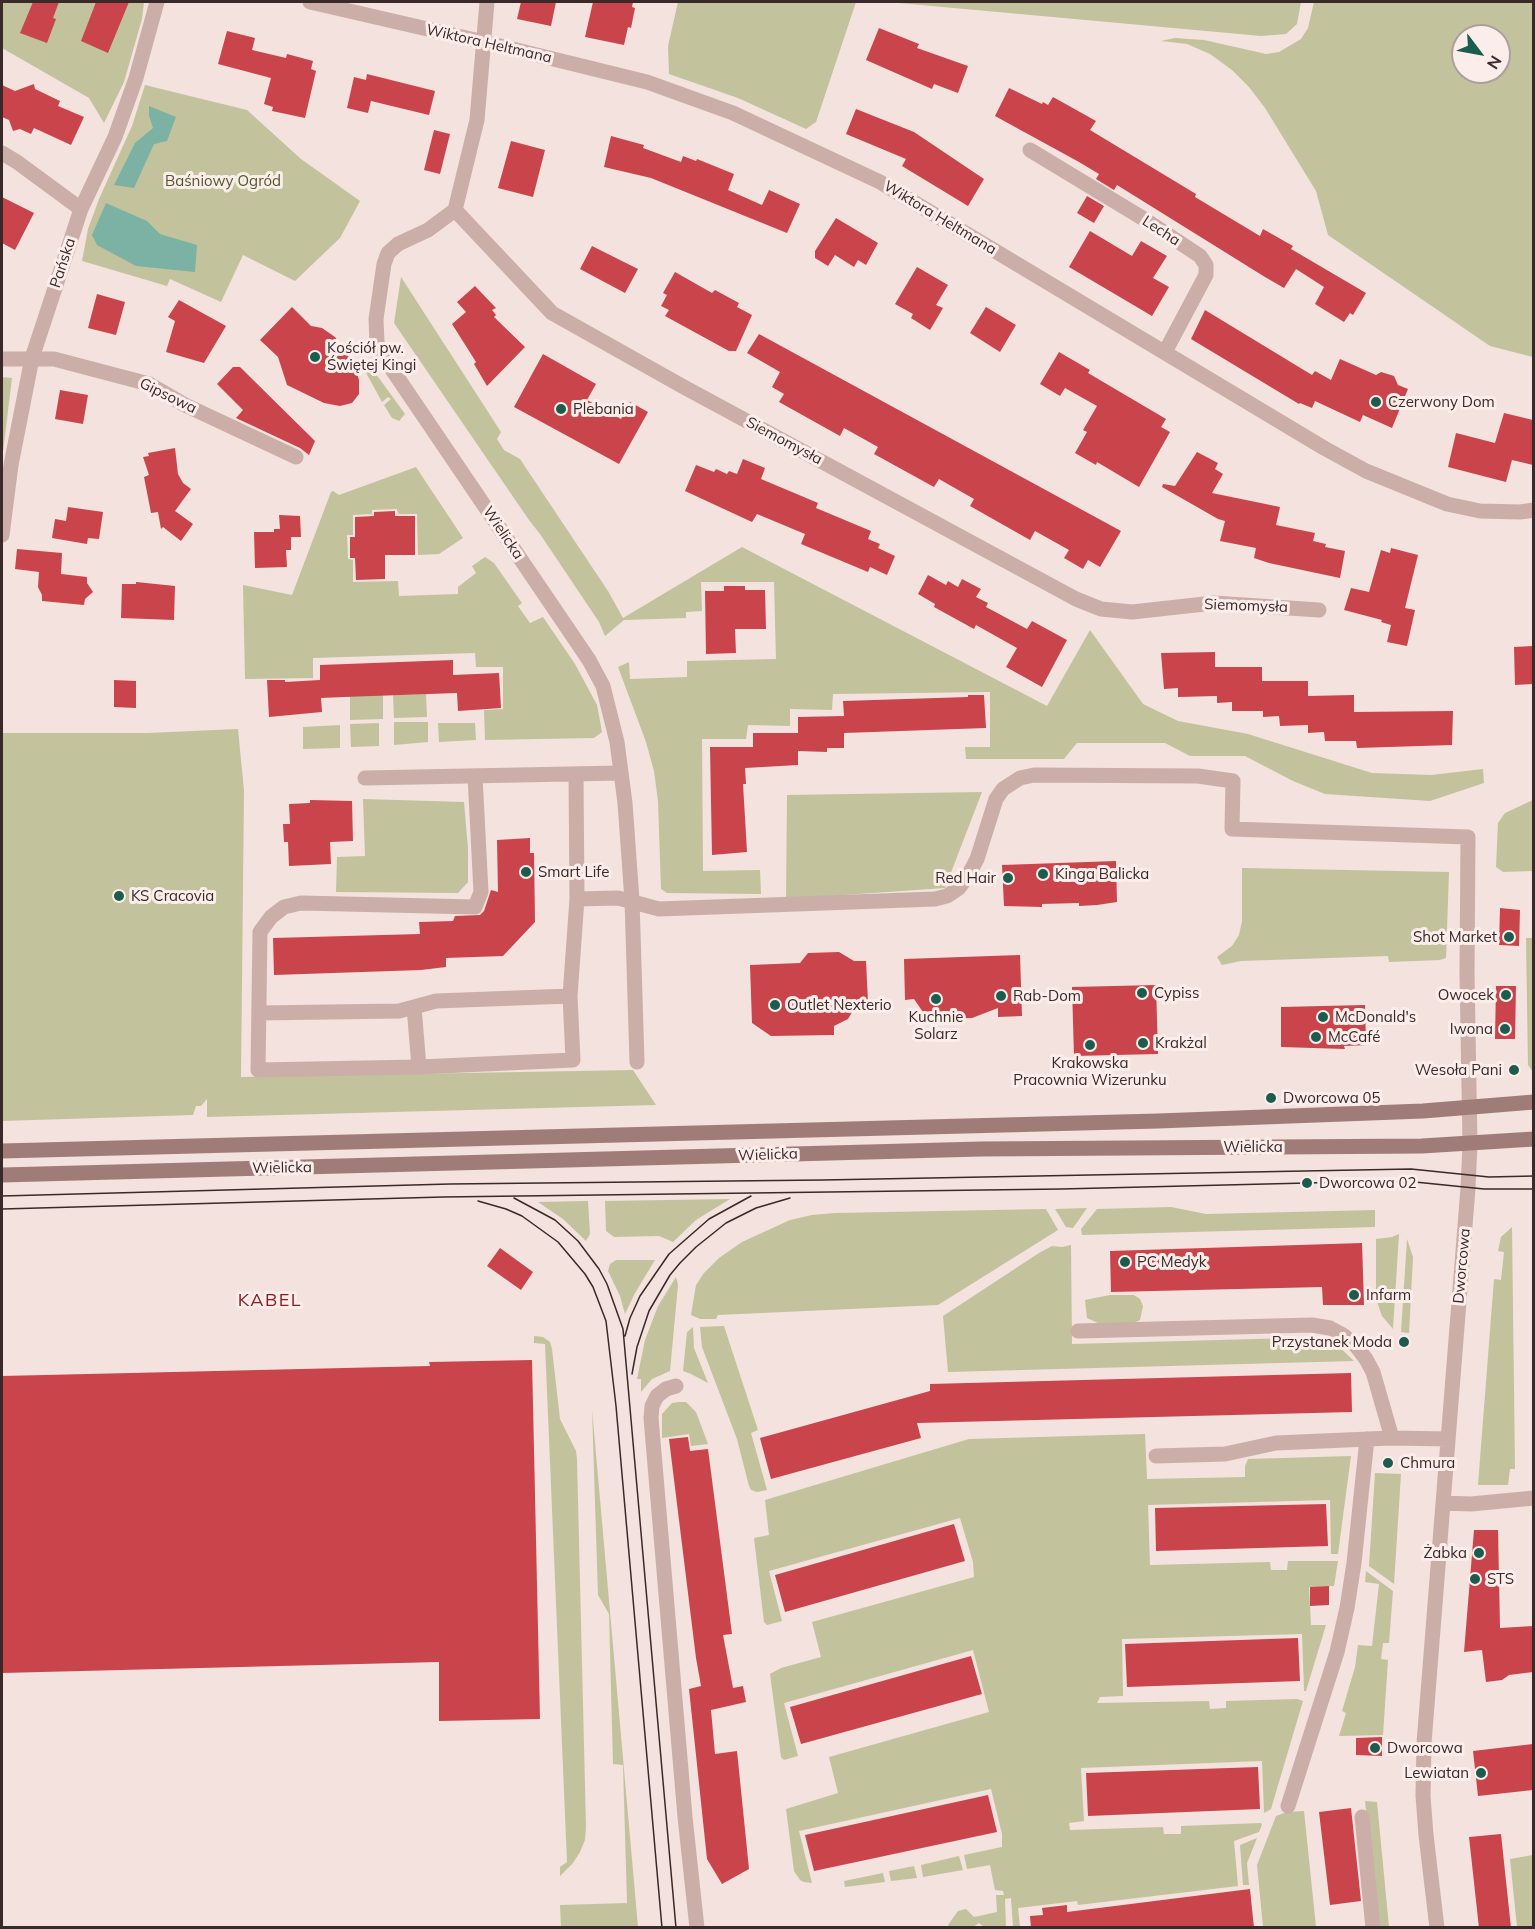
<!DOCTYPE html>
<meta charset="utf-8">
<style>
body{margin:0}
#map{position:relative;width:1535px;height:1929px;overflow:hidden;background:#f3e2dd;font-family:Mulish,sans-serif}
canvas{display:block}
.frame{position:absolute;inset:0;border:3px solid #392929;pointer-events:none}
.north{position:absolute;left:1451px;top:24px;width:60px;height:60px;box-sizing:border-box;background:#fbeeea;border:2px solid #ad9f9d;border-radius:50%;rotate:122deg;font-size:16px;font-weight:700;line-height:24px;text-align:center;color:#392929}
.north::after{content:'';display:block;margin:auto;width:21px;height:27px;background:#1c5c4e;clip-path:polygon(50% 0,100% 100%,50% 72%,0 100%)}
</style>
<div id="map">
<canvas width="1535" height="1929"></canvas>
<div class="frame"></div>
<div class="north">N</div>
</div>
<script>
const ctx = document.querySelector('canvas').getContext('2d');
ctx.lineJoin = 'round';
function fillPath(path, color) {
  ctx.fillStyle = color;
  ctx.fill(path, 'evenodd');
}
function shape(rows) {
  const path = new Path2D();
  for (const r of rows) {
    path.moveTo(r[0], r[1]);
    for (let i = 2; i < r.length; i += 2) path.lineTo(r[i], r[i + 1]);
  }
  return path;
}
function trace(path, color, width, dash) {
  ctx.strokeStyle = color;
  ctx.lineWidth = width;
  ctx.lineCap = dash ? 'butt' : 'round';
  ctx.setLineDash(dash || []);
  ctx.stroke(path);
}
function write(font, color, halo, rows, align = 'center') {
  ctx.font = font + ' Mulish,sans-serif';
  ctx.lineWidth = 6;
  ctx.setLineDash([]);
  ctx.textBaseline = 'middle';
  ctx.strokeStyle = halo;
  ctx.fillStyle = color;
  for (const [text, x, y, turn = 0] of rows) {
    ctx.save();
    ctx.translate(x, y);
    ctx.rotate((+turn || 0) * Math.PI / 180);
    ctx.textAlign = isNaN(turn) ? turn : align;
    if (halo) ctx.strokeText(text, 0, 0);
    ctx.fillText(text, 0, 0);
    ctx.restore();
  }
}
const green = shape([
 [2,2,144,2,142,19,124,82,104,123,89,98,2,48],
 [678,2,858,2,856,2,816,122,806,129,738,98,669,74,668,46],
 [888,2,1301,2,1297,24,1286,34,1261,36],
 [1314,2,1533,2,1533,357,1490,346,1328,235,1316,191,1265,108,1249,87,1232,70,1210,54,1187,44,1161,41,1175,38,1204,40,1266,54,1279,52,1301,39,1308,28],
 [1463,36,1499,36,1499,72,1463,72],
 [145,85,247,110,301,159,360,201,340,238,295,281,243,255,221,302,170,279,167,286,82,261,88,229,99,199,132,126],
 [401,277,501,432,497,439,504,450,520,459,608,591,623,618,742,547,1047,706,1090,630,1143,704,1178,721,1248,734,1372,773,1431,775,1483,769,1484,783,1430,801,1325,794,1293,781,1245,756,1190,756,1165,743,1077,743,1064,759,966,759,965,747,990,747,990,692,833,694,832,710,790,709,790,726,748,725,746,739,702,739,703,871,760,870,761,894,667,893,661,889,658,801,654,771,646,742,618,667,629,662,630,679,687,677,687,661,776,659,774,582,701,582,702,611,686,612,686,618,624,620,605,636,599,622,540,534,529,520,394,323],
 [368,363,405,414,399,421,392,418,384,405,391,399,388,397,382,402,364,369,364,366],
 [2,377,12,378,2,460],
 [416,467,463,538,439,554,418,555,417,514,398,514,397,509,372,510,372,514,353,515,353,535,347,535,348,559,353,560,353,582,398,581,399,596,458,594,458,587,476,573,472,566,485,557,494,563,522,603,518,606,530,623,543,617,575,664,597,705,602,732,594,738,485,740,484,710,503,709,503,667,476,667,475,653,313,658,313,678,245,679,243,585,292,595,331,492,333,491,339,495],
 [426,694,427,717,394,718,393,695],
 [383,695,383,719,350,720,350,696],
 [394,722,428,722,428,742,394,745],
 [379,723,379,746,351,747,350,724],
 [438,723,475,723,476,740,439,742],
 [340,725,340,748,303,749,303,727],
 [238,729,244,791,241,1077,633,1070,656,1105,207,1117,207,1099,201,1106,196,1106,193,1115,2,1121,2,733,148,733],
 [982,792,945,888,786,899,787,795],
 [363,799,464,802,468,848,468,882,458,893,336,892,337,857,365,856],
 [1533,800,1533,871,1503,872,1496,867,1498,823,1505,813],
 [1242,868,1449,872,1446,958,1440,960,1389,962,1388,956,1241,961,1222,965,1217,957,1232,946,1239,935,1242,921],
 [1526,938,1533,938,1533,1072,1528,1065],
 [730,1199,696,1220,673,1242,659,1236,614,1237,606,1231,605,1201],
 [588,1201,590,1234,586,1241,563,1219,538,1202],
 [1171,1207,1206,1214,1375,1210,1375,1227,1082,1235,1081,1229,1097,1209],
 [1087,1208,1073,1228,1066,1227,1055,1209],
 [1046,1209,1058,1230,938,1305,718,1315,716,1319,700,1319,691,1315,696,1285,704,1273,719,1258,742,1242,790,1220,812,1215,835,1213],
 [1512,1227,1515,1469,1510,1469,1508,1485,1478,1485,1494,1279,1501,1280,1504,1252,1498,1251,1501,1237],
 [1399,1234,1393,1329,1382,1316,1376,1299,1376,1239,1392,1237],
 [1407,1239,1413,1257,1409,1333,1401,1332],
 [1071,1245,1072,1344,1329,1337,1354,1361,948,1372,943,1316,1039,1253,1052,1246,1062,1247],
 [616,1260,655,1260,635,1293,625,1314,620,1296,608,1271,610,1264],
 [676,1277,678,1285,670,1371,652,1379,641,1392,641,1379,637,1379,645,1340,658,1306],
 [1110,1295,1134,1295,1140,1299,1143,1306,1140,1320,1134,1323,1100,1324,1087,1318,1085,1300],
 [724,1326,758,1430,751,1433,767,1490,757,1492,751,1490,749,1486,737,1439,702,1347,700,1327],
 [693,1327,694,1348,708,1383,691,1374,683,1371,687,1332],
 [534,1336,543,1337,550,1342,552,1349,560,1419,576,1451,577,1459,586,1827,585,1840,580,1852,573,1863,560,1876,560,1867,567,1862,545,1344,534,1343],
 [679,1402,686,1402,696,1412,708,1444,691,1446,689,1434,662,1438,662,1414,672,1403],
 [592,1409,638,1927,561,1927,560,1905,627,1903,623,1765,613,1764,609,1614,598,1595],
 [1145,1434,1147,1479,1245,1477,1245,1466,1248,1459,1351,1456,1338,1554,1331,1554,1330,1500,1148,1505,1150,1565,1270,1562,1271,1570,1287,1570,1288,1561,1338,1561,1334,1586,1309,1587,1311,1625,1326,1625,1306,1691,1304,1691,1302,1634,1122,1639,1123,1696,1100,1697,1097,1703,1209,1701,1210,1709,1226,1708,1226,1701,1297,1699,1303,1701,1271,1809,1264,1813,1262,1761,1081,1768,1084,1821,1069,1823,1070,1830,1163,1827,1164,1834,1181,1834,1181,1826,1261,1823,1262,1825,1259,1832,1234,1841,1238,1886,1078,1905,1077,1901,1018,1908,1020,1927,1013,1927,1011,1898,1005,1899,1006,1927,984,1927,979,1923,973,1927,950,1927,948,1925,958,1911,966,1909,974,1917,997,1912,996,1895,1004,1895,1003,1891,995,1890,990,1865,967,1869,964,1855,1002,1847,1002,1834,991,1789,799,1831,812,1883,804,1882,800,1880,794,1871,786,1809,838,1793,829,1757,989,1712,973,1650,784,1703,798,1756,784,1760,781,1757,770,1674,781,1668,821,1657,812,1622,974,1577,973,1562,960,1518,769,1571,782,1621,767,1625,764,1622,754,1538,769,1535,765,1500,969,1439],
 [1375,1473,1401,1474,1394,1584,1369,1566],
 [1366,1571,1393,1591,1389,1643,1383,1643,1381,1659,1388,1660,1383,1735,1339,1736,1346,1713,1342,1711,1355,1667,1358,1645,1372,1646,1379,1584,1365,1582],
 [1365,1801,1377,1802,1389,1927,1378,1927],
 [1304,1811,1316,1927,1263,1927,1257,1865,1276,1816,1287,1812],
 [1257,1838,1247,1863,1249,1885,1243,1885,1240,1845],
 [1533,1855,1533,1927,1517,1927,1510,1859],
 [959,1856,963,1870,923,1877,921,1865],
 [914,1866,917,1878,891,1881,889,1871],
 [883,1873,885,1882,845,1887,844,1881]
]);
const water = shape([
 [149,106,176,117,167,141,154,144,134,188,114,185,135,143,153,128,149,116],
 [106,203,147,221,160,234,197,245,195,272,136,266,97,245,92,235]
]);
const building = shape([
 [33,2,59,2,53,18,56,19,47,43,20,33],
 [96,2,129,2,108,53,81,41],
 [521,2,556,2,551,26,517,19],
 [593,2,633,2,632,7,635,8,631,28,628,27,624,45,585,37],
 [879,28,919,44,917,48,968,66,958,93,934,84,932,89,866,60],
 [227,31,255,38,252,50,286,58,287,54,313,61,311,69,316,71,305,118,272,111,273,107,264,104,271,78,218,64],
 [367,74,435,91,429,115,371,101,368,113,347,108,354,77,366,80],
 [34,84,35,89,60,101,58,106,84,117,71,145,34,128,31,134,20,129,13,131,9,120,2,117,2,85,15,91],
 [1009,88,1042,104,1043,102,1048,105,1053,97,1096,121,1090,130,1196,194,1195,197,1260,236,1263,229,1293,246,1291,249,1366,293,1353,315,1350,313,1344,322,1315,304,1324,287,1296,269,1284,288,1265,277,1117,185,1114,190,1096,179,1099,174,1079,162,995,116],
 [856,109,914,132,984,179,968,206,902,166,906,159,846,134],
 [434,130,450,134,440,174,424,170],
 [611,136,644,145,643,148,681,162,683,156,696,161,697,159,734,174,728,190,762,205,769,190,800,204,787,233,651,178,604,167],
 [511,141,545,150,533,197,498,188],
 [1087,196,1104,206,1094,223,1077,213],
 [2,197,34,213,15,250,2,243],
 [836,218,878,243,866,265,858,260,854,267,835,255,828,266,815,258,815,251],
 [1090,231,1132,256,1141,241,1167,256,1153,278,1169,287,1152,316,1069,267],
 [592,246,638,269,625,293,580,269],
 [917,267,948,285,936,305,943,308,930,330,911,318,913,314,895,304],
 [675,272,712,293,715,290,739,303,737,307,752,315,736,351,729,351,665,316,669,310,661,306,667,295,663,293],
 [475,286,496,308,492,310,496,315,494,317,525,347,487,386,474,364,476,362,452,324,466,312,457,302],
 [97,294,125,302,116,335,88,328],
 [179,300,226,326,204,363,166,352,175,321,168,317],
 [292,307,311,326,322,328,335,337,354,363,359,380,359,394,352,403,340,406,324,403,287,385,278,357,260,340],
 [986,307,1016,325,1000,352,970,333],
 [1205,310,1312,375,1315,371,1331,380,1340,359,1376,375,1381,372,1394,376,1398,385,1408,389,1392,428,1363,415,1360,422,1315,401,1312,408,1300,403,1299,404,1191,339],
 [759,334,1121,531,1100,567,1088,560,1083,569,1064,558,1069,550,1035,531,1030,540,970,506,974,499,939,479,934,487,874,454,878,447,844,428,840,436,779,402,784,394,772,387,780,372,747,353],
 [1059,352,1090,370,1088,373,1166,419,1161,427,1170,432,1139,487,1097,462,1096,465,1075,453,1087,432,1083,430,1097,406,1065,388,1060,396,1040,384],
 [543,354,596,384,587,400,621,419,630,402,648,412,619,464,514,407],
 [233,367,240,367,315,441,309,455,300,448,236,418,243,410,217,384],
 [60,390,88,395,83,424,55,419],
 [1504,413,1533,420,1533,465,1512,460,1506,482,1448,467,1456,433,1495,443],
 [175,448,178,474,183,483,191,489,175,511,193,524,181,541,163,527,161,529,158,512,151,513,144,477,149,475,143,457,149,456,148,453],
 [1197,452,1218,463,1215,469,1223,474,1212,493,1280,507,1276,525,1315,533,1313,541,1326,544,1325,547,1345,551,1340,578,1269,563,1254,558,1256,548,1220,541,1225,521,1218,519,1162,487,1163,484,1175,486],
 [743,459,765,468,761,479,818,503,816,508,871,531,868,539,880,544,878,548,895,556,887,575,870,567,868,572,801,544,805,534,757,514,752,522,685,491,696,465,714,472,716,469,727,474,729,471,737,474],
 [68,507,103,512,99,539,88,538,87,544,52,538,55,519,66,521],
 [395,511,395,516,415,516,415,555,385,555,385,579,356,580,355,558,350,558,350,537,355,537,355,517,374,516,374,512],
 [279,515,300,516,301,537,291,537,291,550,286,550,287,567,255,568,254,532,274,532,274,529,280,529],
 [1391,548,1418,555,1405,608,1415,610,1407,646,1387,642,1391,625,1381,622,1382,620,1344,610,1351,588,1369,592,1381,550,1390,553],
 [17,549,62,553,61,574,87,577,87,583,93,592,85,599,84,605,42,601,42,595,38,587,39,572,15,569],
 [928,575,946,585,948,581,958,587,962,579,981,589,976,597,988,603,986,607,1027,629,1032,621,1067,640,1042,687,1006,667,1017,648,976,625,974,629,934,607,935,604,918,594],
 [136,582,175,586,174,620,121,618,122,584,136,584],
 [724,586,745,586,745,590,765,590,766,629,735,629,736,653,706,654,705,591,724,591],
 [1533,646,1533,684,1515,685,1514,647],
 [1215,652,1215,667,1262,667,1262,681,1308,681,1308,696,1354,695,1354,712,1453,711,1452,745,1357,748,1356,741,1325,741,1324,732,1308,733,1308,725,1280,726,1279,716,1263,717,1263,711,1232,711,1232,702,1217,703,1217,696,1178,697,1178,688,1164,689,1161,653],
 [453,660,453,675,499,673,501,708,458,711,457,693,344,697,321,698,322,712,269,717,267,680,285,680,285,682,320,680,320,665],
 [114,680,136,681,136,708,114,707],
 [968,695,984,695,986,728,844,733,844,748,827,748,827,752,798,751,798,765,745,768,746,784,743,784,747,852,712,855,710,747,753,747,753,733,798,733,798,717,844,716,843,701,968,697],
 [310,800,352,801,353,841,330,842,331,864,289,866,288,842,284,842,283,824,290,824,289,804,310,803],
 [530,838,530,853,534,853,535,922,503,956,446,958,446,967,421,970,274,975,273,938,420,934,419,922,453,921,455,916,480,915,484,911,491,890,498,892,497,840],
 [1116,861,1117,902,1097,905,1079,906,1079,903,1042,904,1042,907,1004,906,1002,865],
 [1500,908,1520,910,1519,946,1499,945],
 [839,952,854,961,866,961,868,1002,858,1002,848,1019,834,1026,834,1035,771,1036,752,1023,750,965,800,963,808,953],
 [1020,955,1022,1016,998,1017,998,1008,972,1018,935,1019,925,1015,914,999,905,1000,904,959],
 [1156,985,1158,1054,1074,1056,1072,987],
 [1496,986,1516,986,1515,1039,1495,1039],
 [1365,1005,1366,1045,1344,1046,1345,1049,1281,1047,1281,1007],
 [1362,1243,1364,1305,1323,1305,1322,1287,1111,1292,1110,1251],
 [500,1248,533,1272,521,1290,487,1266],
 [532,1360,540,1719,439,1721,439,1662,2,1673,2,1376,430,1366,429,1362],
 [1351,1373,1352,1412,917,1423,921,1438,771,1479,760,1438,930,1391,930,1384],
 [688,1437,690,1451,708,1449,732,1634,723,1635,733,1688,743,1686,746,1702,711,1710,715,1754,737,1751,749,1869,722,1884,707,1859,689,1689,701,1686,696,1658,669,1439],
 [1326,1504,1328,1546,1156,1551,1155,1508],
 [954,1524,965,1561,785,1612,775,1575],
 [1474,1530,1498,1530,1500,1628,1533,1626,1533,1672,1509,1675,1502,1680,1486,1682,1482,1650,1464,1652],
 [1329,1586,1329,1605,1310,1606,1310,1587],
 [1298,1638,1300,1681,1127,1687,1125,1644],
 [971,1656,982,1694,801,1744,790,1707],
 [1382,1737,1382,1756,1356,1755,1356,1738],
 [1533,1744,1533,1790,1478,1796,1473,1751],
 [1258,1767,1260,1809,1088,1816,1086,1773],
 [988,1795,997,1832,814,1871,805,1835],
 [1351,1808,1361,1901,1330,1905,1319,1812],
 [1501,1834,1511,1928,1479,1928,1469,1837],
 [1250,1889,1254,1928,1031,1928,1030,1916,1043,1915,1042,1908,1067,1905,1067,1912]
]);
const street = shape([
 [310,2,484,42,647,82,733,113,880,182,1324,448,1366,471,1447,504,1480,511,1520,512,1534,510],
 [1030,150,1144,219,1200,256,1206,265,1206,275,1165,352],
 [2,153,17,162,81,209],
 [455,210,552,313,682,386,1076,599,1101,609,1132,612,1214,603,1319,610],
 [455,210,428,230,398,244,388,253,384,264,376,319,377,343,387,362,589,660,603,686,617,742,625,803,632,900,637,1062],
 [455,210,477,120,487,2],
 [2,359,54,359,149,384,185,405,296,457],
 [2,535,11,465,32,358,81,209,115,137,136,78,157,2],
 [475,776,481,892,475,907,301,903,284,907,271,917,260,932,258,1070,419,1067,573,1060,570,996,577,899,576,775],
 [365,778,620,773],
 [577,899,618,898,659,909,935,899,947,896,959,888,969,874,977,859,996,799,1003,789,1020,778,1034,775,1198,776,1233,781,1232,829,1468,837,1467,973,1470,1144,1468,1188,1424,1743,1423,1796,1426,1835,1437,1928],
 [414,1007,436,1001,570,996],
 [259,1013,399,1011,414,1007,419,1067],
 [1078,1331,1312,1325,1330,1328,1343,1335,1356,1346,1366,1359,1373,1372,1392,1438],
 [676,1386,666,1389,657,1396,652,1406,651,1418,685,1817,697,1928],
 [1156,1456,1225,1454,1276,1443,1392,1438,1448,1439],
 [1443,1503,1471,1504,1534,1498],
 [1288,1806,1337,1652,1347,1608,1354,1563,1367,1439],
 [1362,1817,1373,1928]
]);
const secondary = shape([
 [2,1151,1158,1121,1423,1111,1534,1102],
 [2,1175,981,1149,1422,1146,1534,1139]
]);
const tram = shape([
 [2,1196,450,1184,823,1180,1411,1169,1489,1177,1534,1176],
 [514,1198,555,1220,578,1241,599,1269,607,1284,623,1329,676,1928],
 [478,1201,506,1209,522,1216,558,1242,585,1274,593,1287,606,1321,616,1406,662,1928],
 [2,1209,443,1197,1061,1189,1348,1182,1415,1182,1484,1189,1534,1189],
 [625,1336,630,1318,640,1296,669,1254,709,1219,751,1196],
 [632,1374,637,1347,649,1311,670,1275,680,1263,696,1247,726,1223,756,1208,790,1198]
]);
const markers = [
 [315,357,6,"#1c5c4e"],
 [1376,402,6,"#1c5c4e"],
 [561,409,6,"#1c5c4e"],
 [526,872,6,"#1c5c4e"],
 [1043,874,6,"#1c5c4e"],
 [1008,878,6,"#1c5c4e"],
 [119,896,6,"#1c5c4e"],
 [1509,937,6,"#1c5c4e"],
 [1142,993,6,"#1c5c4e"],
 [1506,995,6,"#1c5c4e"],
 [1001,996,6,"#1c5c4e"],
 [936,999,6,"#1c5c4e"],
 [775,1005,6,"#1c5c4e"],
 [1323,1017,6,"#1c5c4e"],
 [1505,1029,6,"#1c5c4e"],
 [1316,1037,6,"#1c5c4e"],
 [1143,1043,6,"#1c5c4e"],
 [1090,1045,6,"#1c5c4e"],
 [1514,1070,6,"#1c5c4e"],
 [1271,1098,6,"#1c5c4e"],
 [1307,1183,6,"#1c5c4e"],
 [1125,1262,6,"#1c5c4e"],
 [1354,1295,6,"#1c5c4e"],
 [1404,1342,6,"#1c5c4e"],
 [1388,1463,6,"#1c5c4e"],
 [1479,1553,6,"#1c5c4e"],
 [1475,1579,6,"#1c5c4e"],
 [1375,1748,6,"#1c5c4e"],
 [1481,1773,6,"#1c5c4e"]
];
const streetNames = [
 ["Wiktora Heltmana",489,44,13],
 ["Wiktora Heltmana",940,218,31],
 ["Lecha",1161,231,33],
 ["Pańska",63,263,-72],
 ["Gipsowa",168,396,26],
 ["Siemomysła",784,441,28],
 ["Wielicka",503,533,56],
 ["Siemomysła",1246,606,2],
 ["Wielicka",1253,1147],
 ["Wielicka",768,1155,-2],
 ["Wielicka",282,1168,-1],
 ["Dworcowa",1462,1266,-85]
];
const parkNames = [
 ["Baśniowy Ogród",223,181]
];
const poiNames = [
 ["Kościół pw.",327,348],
 ["Świętej Kingi",327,365],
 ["Czerwony Dom",1388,402],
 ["Plebania",573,409],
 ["Smart Life",538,872],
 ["Kinga Balicka",1055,874],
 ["Red Hair",996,878,"right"],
 ["KS Cracovia",131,896],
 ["Shot Market",1497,937,"right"],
 ["Cypiss",1154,993],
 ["Owocek",1494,995,"right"],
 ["Rab-Dom",1013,996],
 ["Outlet Nexterio",787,1005],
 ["Kuchnie",936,1017,"center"],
 ["Solarz",936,1034,"center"],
 ["McDonald's",1335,1017],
 ["Iwona",1493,1029,"right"],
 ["McCafé",1328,1037],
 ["Krakżal",1155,1043],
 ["Krakowska",1090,1063,"center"],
 ["Pracownia Wizerunku",1090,1080,"center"],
 ["Wesoła Pani",1502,1070,"right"],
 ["Dworcowa 05",1283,1098],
 ["Dworcowa 02",1319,1183],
 ["PC Medyk",1137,1262],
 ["Infarm",1366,1295],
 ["Przystanek Moda",1392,1342,"right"],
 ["Chmura",1400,1463],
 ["Żabka",1467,1553,"right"],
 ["STS",1487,1579],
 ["Dworcowa",1387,1748],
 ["Lewiatan",1469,1773,"right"]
];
const quarterNames = [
 ["KABEL",270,1301]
];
fillPath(green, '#c2c39c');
fillPath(water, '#7bb2a4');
fillPath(building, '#ca444b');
trace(street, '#ccaea8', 15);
trace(secondary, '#a07c79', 15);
trace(tram, '#392929', 1.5);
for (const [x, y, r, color] of markers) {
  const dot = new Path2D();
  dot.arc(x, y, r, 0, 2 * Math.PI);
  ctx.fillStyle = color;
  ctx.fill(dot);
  trace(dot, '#fbeeea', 2);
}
write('15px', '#392929', '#fbeeea', streetNames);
write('15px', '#55582b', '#fbeeea', parkNames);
write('15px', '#392929', '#fbeeea', poiNames, 'left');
ctx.letterSpacing = '1.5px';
write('18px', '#8b1e24', '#fbeeea', quarterNames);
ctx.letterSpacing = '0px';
</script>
